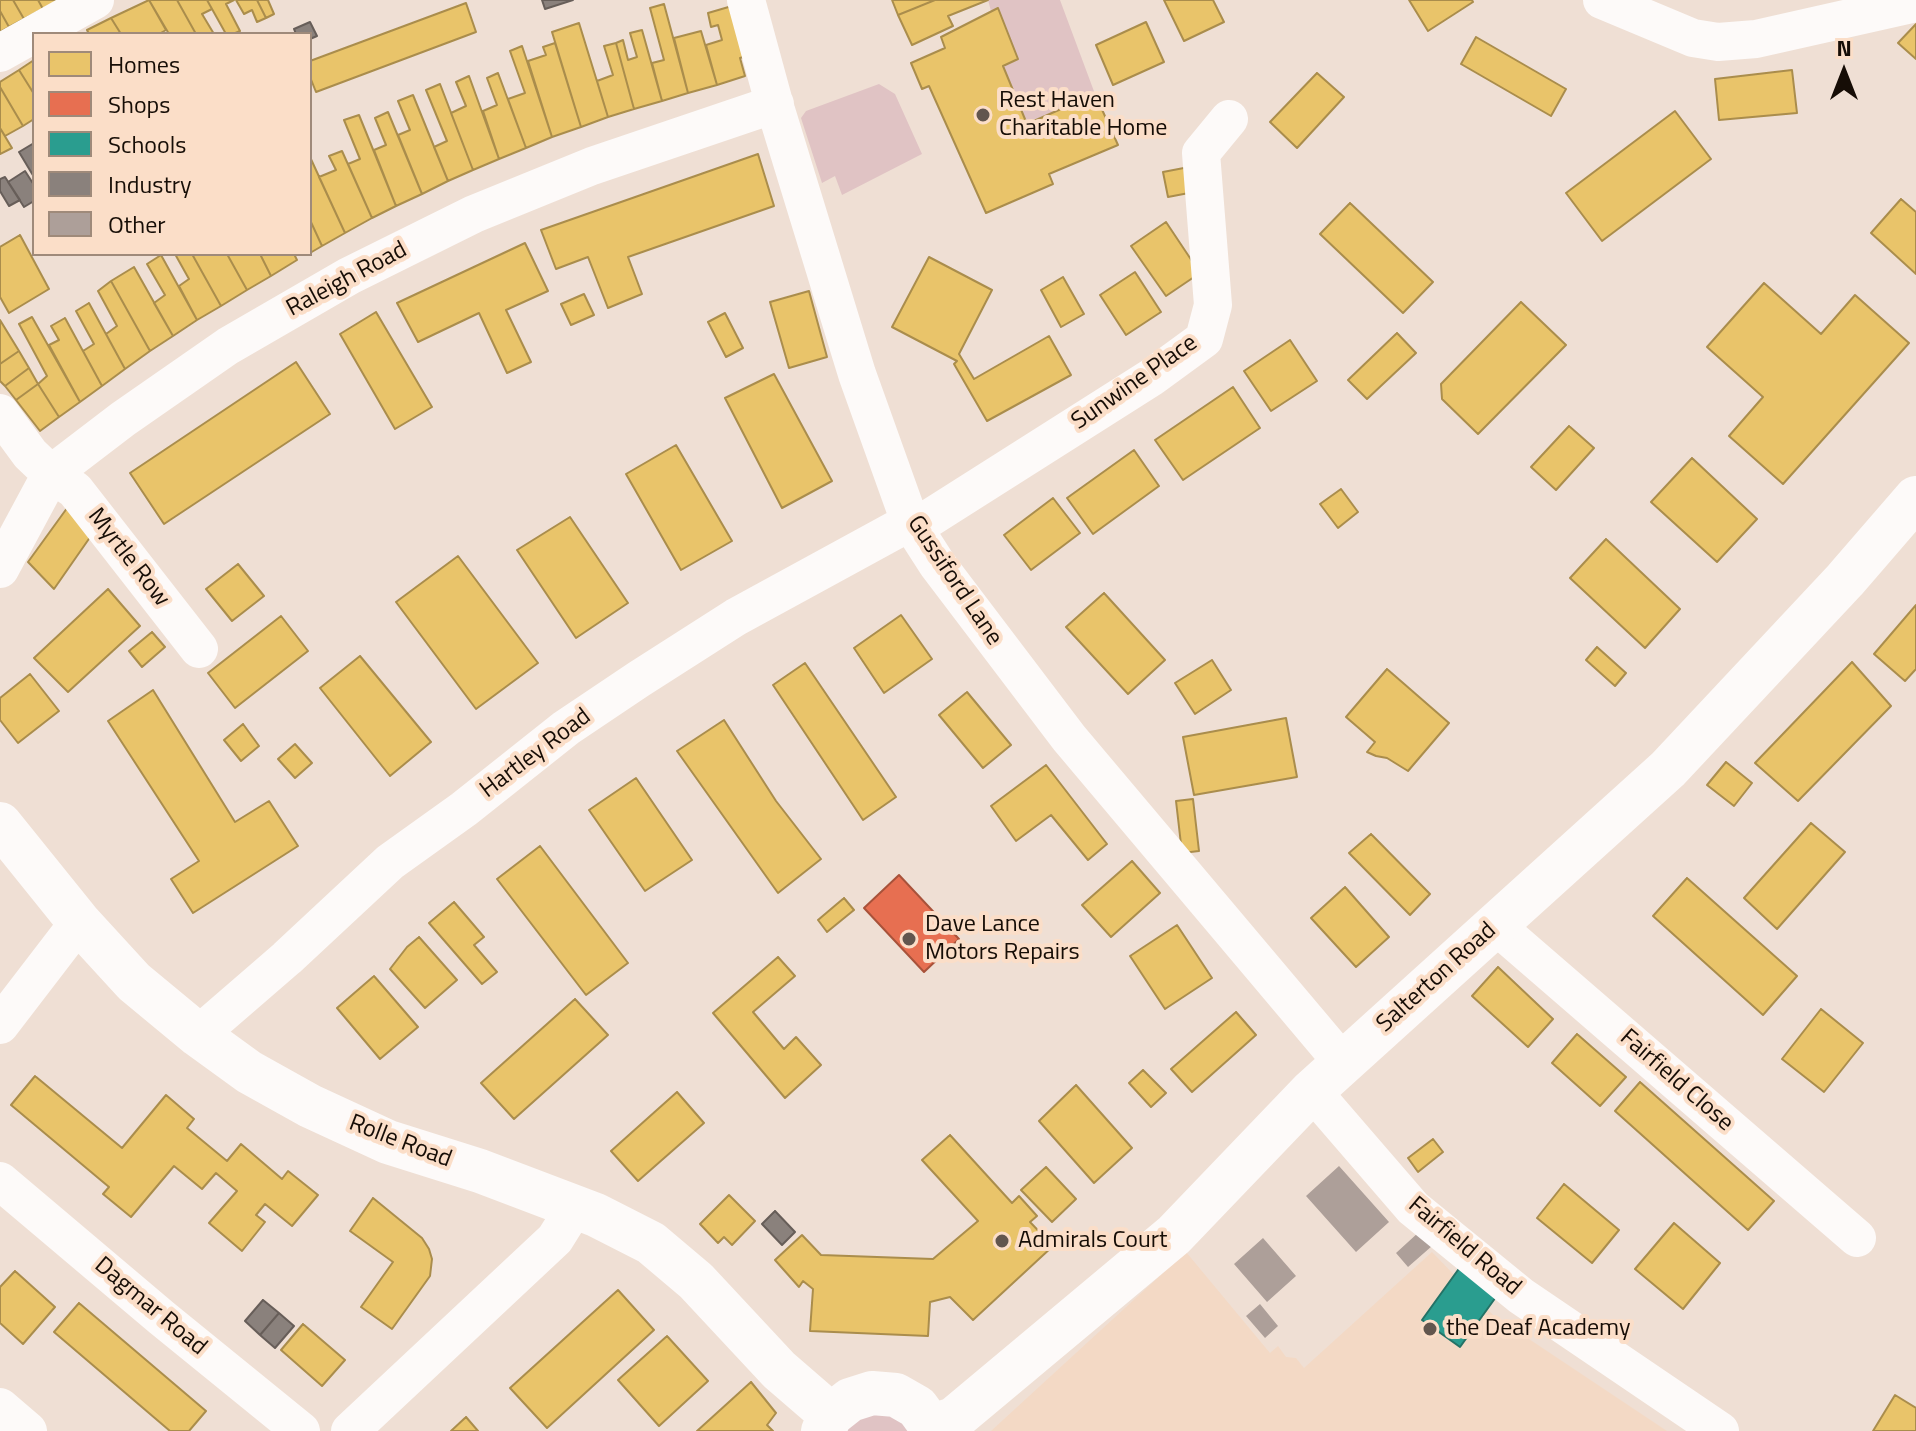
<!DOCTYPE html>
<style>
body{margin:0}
#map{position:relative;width:1916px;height:1431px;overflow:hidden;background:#efdfd4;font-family:"Titillium Web",sans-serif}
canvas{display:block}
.legend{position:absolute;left:32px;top:32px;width:280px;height:224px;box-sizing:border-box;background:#fbdec8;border:2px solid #9f8a7a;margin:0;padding:10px 14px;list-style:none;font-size:24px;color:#160d06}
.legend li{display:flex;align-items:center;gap:16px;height:40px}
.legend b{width:40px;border:2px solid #9f8a7a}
.north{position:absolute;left:1804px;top:32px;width:80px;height:80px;-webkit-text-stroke:6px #fbdec8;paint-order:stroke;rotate:0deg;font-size:22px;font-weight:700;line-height:32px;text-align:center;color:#160d06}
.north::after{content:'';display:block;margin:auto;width:28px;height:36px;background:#160d06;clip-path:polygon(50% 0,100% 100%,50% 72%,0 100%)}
</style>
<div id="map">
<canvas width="1916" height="1431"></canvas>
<ul class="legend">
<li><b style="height:22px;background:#e9c46a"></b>Homes</li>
<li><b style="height:22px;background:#e76f51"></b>Shops</li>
<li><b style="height:22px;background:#2a9d8f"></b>Schools</li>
<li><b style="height:22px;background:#8a817c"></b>Industry</li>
<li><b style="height:22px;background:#ad9f99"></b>Other</li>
</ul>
<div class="north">N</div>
</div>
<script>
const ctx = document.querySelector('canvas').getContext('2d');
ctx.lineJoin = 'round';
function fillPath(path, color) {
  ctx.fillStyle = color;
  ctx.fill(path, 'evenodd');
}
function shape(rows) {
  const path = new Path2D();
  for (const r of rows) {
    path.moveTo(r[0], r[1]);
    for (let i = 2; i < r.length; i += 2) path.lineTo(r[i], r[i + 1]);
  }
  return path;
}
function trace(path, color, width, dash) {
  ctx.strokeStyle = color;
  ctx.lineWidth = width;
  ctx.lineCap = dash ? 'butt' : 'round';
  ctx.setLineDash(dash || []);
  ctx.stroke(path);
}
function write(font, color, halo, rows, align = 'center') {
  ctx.font = font + ' "Titillium Web",sans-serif';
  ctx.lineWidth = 8;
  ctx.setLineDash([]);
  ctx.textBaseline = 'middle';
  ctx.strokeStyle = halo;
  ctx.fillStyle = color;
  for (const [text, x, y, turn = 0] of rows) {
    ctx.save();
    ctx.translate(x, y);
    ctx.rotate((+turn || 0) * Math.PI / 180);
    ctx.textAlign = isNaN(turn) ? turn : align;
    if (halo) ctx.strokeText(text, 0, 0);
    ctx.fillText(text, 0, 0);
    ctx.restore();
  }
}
const built = shape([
 [1186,1252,1270,1353,1278,1346,1286,1357,1296,1358,1304,1368,1432,1252,1493,1315,1667,1431,991,1431]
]);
const green = shape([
 [988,0,1060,0,1095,94,1027,124,1003,66,1018,59,998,8,991,11],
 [879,84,895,94,922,154,842,195,835,176,822,183,801,118,806,111],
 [879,1408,917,1431,841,1431]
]);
const homes = shape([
 [0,0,13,0,24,19,9,27,0,11,0,0],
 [13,0,38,0,43,9,24,19,13,0],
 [38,0,59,0,43,9,38,0],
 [149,0,177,0,196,34,169,34,149,0],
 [149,0,166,30,159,34,121,34,111,18,149,0],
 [177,0,207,0,212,9,202,14,214,34,196,34,177,0],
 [207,0,234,0,226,4,240,31,233,34,226,34,207,0],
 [236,0,257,0,266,18,257,22,252,10,244,14,236,0],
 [257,0,268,0,274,14,266,18,257,0],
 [892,0,935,0,898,15,892,0],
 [935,0,988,0,948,16,953,26,912,45,898,15,935,0],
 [1164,0,1213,0,1224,22,1184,41,1164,0],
 [1409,0,1472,0,1473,2,1428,31,1409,0],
 [466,3,476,32,316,92,310,77,310,61,466,3],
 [664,4,688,93,662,101,652,63,664,60,650,8,664,4],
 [732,6,746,56,740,58,745,76,717,85,706,45,722,40,718,25,711,27,708,13,732,6],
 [998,8,1018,59,1003,66,1027,124,1095,94,1118,145,1049,174,1053,184,986,213,929,86,922,89,911,63,945,48,941,37,998,8],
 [0,11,9,27,0,32,0,11],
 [111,18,121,34,89,34,87,30,111,18],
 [1146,22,1164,62,1113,85,1096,45,1146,22],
 [579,23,608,117,581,127,552,32,579,23],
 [1916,24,1916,59,1898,43,1916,24],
 [642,30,662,101,634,109,616,43,623,40,628,60,637,57,630,33,642,30],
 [701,31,717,85,688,93,674,38,701,31],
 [1476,37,1566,89,1551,116,1461,64,1476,37],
 [555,43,581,127,552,137,528,61,546,55,543,47,555,43],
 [616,43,634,109,608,117,597,81,613,75,604,46,616,43],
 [522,46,552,137,526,148,508,99,525,93,510,51,522,46],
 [34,60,34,94,19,70,34,60],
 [19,70,34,94,34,119,23,126,0,87,0,82,19,70],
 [1792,70,1797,113,1719,120,1715,79,1792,70],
 [498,73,526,148,499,159,483,111,497,105,487,78,498,73],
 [1317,73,1344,97,1297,148,1270,122,1317,73],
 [469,76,499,159,473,170,451,113,466,106,456,82,469,76],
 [440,84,473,170,448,181,434,147,447,141,426,90,440,84],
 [0,87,23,126,5,136,0,128,0,87],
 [413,95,448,181,422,194,398,135,410,130,398,101,413,95],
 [1675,111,1711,159,1602,241,1566,193,1675,111],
 [388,112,422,194,396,206,374,150,386,145,375,118,388,112],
 [359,115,396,206,372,218,348,164,360,159,344,120,359,115],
 [0,128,12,148,0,154,0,128],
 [342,151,372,218,345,233,319,177,336,170,329,156,342,151],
 [758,154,774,206,628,257,642,294,608,308,588,257,556,269,541,230,758,154],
 [310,157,345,233,322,246,310,220,310,157],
 [1189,167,1194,192,1168,197,1163,172,1189,167],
 [1901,199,1916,212,1916,274,1871,233,1901,199],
 [1350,203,1433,282,1403,313,1320,234,1350,203],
 [310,220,322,246,310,253,310,220],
 [1166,222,1200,273,1166,296,1131,246,1166,222],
 [20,235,49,289,9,313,0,297,0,247,20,235],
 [525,243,548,291,506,310,531,362,507,373,479,313,418,342,397,303,525,243],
 [175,254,192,254,221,306,197,320,179,286,189,279,175,254],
 [192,254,227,254,247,290,221,306,192,254],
 [227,254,260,254,271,276,247,290,227,254],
 [260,254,294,254,297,260,271,276,260,254],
 [161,255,197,320,173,336,154,303,165,295,147,264,161,255],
 [929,257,992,290,959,354,974,379,1049,336,1071,375,987,421,954,364,957,361,892,327,929,257],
 [134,267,173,336,150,351,111,281,134,267],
 [1135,272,1161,312,1126,335,1100,295,1135,272],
 [1063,277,1084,314,1061,327,1041,290,1063,277],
 [111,281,150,351,125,369,106,334,117,326,98,291,111,281],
 [1764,283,1821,334,1855,295,1909,343,1783,484,1729,436,1763,397,1707,347,1764,283],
 [809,291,827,357,789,368,770,302,809,291],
 [584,294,594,315,571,325,561,304,584,294],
 [1521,302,1566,345,1478,434,1442,399,1441,384,1521,302],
 [89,303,125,369,102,386,83,351,94,344,76,311,89,303],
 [376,312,432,407,395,429,340,334,376,312],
 [725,313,743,348,726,357,708,322,725,313],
 [32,317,80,402,59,417,38,384,47,376,19,324,32,317],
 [65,318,102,386,80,402,49,345,59,340,51,326,65,318],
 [0,320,19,351,0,364,0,320],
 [1397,333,1416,353,1367,399,1348,380,1397,333],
 [1290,340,1317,381,1271,411,1244,371,1290,340],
 [19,351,29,368,5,386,0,381,0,364,19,351],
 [296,362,330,414,164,524,130,473,296,362],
 [29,368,38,384,16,400,5,386,29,368],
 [774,374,832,481,782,508,725,398,774,374],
 [38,384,59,417,40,431,16,400,38,384],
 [1233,387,1260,428,1183,480,1155,440,1233,387],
 [1569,426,1594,448,1556,490,1531,467,1569,426],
 [676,445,732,541,681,570,626,474,676,445],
 [1134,450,1159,486,1093,534,1067,498,1134,450],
 [1692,458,1757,519,1717,562,1651,502,1692,458],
 [1341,489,1358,512,1338,528,1320,504,1341,489],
 [1053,498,1080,533,1031,570,1004,535,1053,498],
 [70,504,93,533,54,589,28,562,70,504],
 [570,517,628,603,576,638,517,550,570,517],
 [1606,539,1680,609,1645,648,1570,578,1606,539],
 [458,556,538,663,476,709,396,602,458,556],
 [238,564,264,596,232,621,206,589,238,564],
 [108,589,140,626,68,692,34,658,108,589],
 [1104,593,1165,660,1128,694,1066,627,1104,593],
 [1916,605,1916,669,1905,681,1874,654,1916,605],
 [901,615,932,659,884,693,854,648,901,615],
 [281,616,308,651,235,708,208,673,281,616],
 [152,632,165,647,142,667,129,651,152,632],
 [1597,647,1626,673,1615,686,1586,660,1597,647],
 [360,656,431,742,390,776,320,688,360,656],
 [1212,660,1231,690,1195,714,1175,683,1212,660],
 [1852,662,1891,706,1798,801,1755,763,1852,662],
 [805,663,896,797,863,820,773,685,805,663],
 [1387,669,1449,723,1408,771,1387,758,1376,756,1367,752,1375,742,1346,717,1387,669],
 [30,674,59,711,18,743,0,720,0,698,30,674],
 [153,690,235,822,269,801,298,846,193,913,171,879,199,861,108,721,153,690],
 [967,692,1011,745,983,768,939,715,967,692],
 [1286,718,1297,777,1194,795,1183,737,1286,718],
 [724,720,776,801,821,859,778,893,677,751,724,720],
 [243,724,259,746,241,761,224,740,243,724],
 [295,744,312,763,295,778,278,759,295,744],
 [1726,762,1752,783,1734,806,1707,785,1726,762],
 [1046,765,1107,844,1088,860,1051,815,1016,841,991,806,1046,765],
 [636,778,692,860,645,891,589,810,636,778],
 [1193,799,1199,851,1182,853,1176,801,1193,799],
 [1811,823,1845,852,1777,929,1744,898,1811,823],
 [1371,834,1430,894,1410,915,1349,853,1371,834],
 [540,846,628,963,586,995,497,879,540,846],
 [1132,861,1160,893,1111,937,1082,905,1132,861],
 [1687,878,1797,976,1763,1015,1653,916,1687,878],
 [1345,887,1389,937,1356,967,1311,918,1345,887],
 [844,898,854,910,827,932,818,920,844,898],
 [454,902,484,937,474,945,497,972,482,984,429,923,454,902],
 [1177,925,1212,978,1165,1009,1130,956,1177,925],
 [419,937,457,980,425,1008,390,969,407,947,419,937],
 [778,957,795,976,753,1012,784,1049,796,1037,821,1065,785,1098,713,1013,778,957],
 [1498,967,1553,1019,1528,1047,1472,996,1498,967],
 [374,976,418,1027,380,1059,337,1008,374,976],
 [575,999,608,1035,514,1119,481,1083,575,999],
 [1821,1009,1863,1043,1824,1092,1782,1059,1821,1009],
 [1236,1012,1256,1035,1192,1092,1171,1069,1236,1012],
 [1577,1034,1626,1077,1600,1106,1552,1063,1577,1034],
 [1143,1070,1166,1093,1151,1107,1129,1083,1143,1070],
 [35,1076,122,1148,166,1095,194,1119,187,1128,227,1161,241,1144,282,1179,288,1171,318,1195,292,1226,265,1204,256,1215,265,1222,242,1251,209,1223,237,1191,216,1173,202,1189,174,1166,131,1217,103,1194,109,1187,11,1105,35,1076],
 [1640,1082,1774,1201,1748,1230,1615,1111,1640,1082],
 [1076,1085,1132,1148,1094,1183,1039,1121,1076,1085],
 [677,1092,704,1123,638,1181,611,1151,677,1092],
 [950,1135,1012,1203,1019,1196,1037,1216,1030,1222,1053,1246,973,1320,950,1297,930,1302,928,1336,810,1331,813,1289,803,1281,799,1287,775,1260,802,1235,821,1255,933,1259,978,1221,922,1160,950,1135],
 [1433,1139,1443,1152,1418,1172,1408,1158,1433,1139],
 [1046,1167,1076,1199,1052,1222,1021,1190,1046,1167],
 [1564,1184,1619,1230,1592,1263,1537,1218,1564,1184],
 [729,1195,755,1221,732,1245,724,1237,718,1243,700,1224,729,1195],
 [373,1198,422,1238,429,1249,432,1259,430,1276,392,1329,361,1307,393,1262,350,1231,373,1198],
 [1674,1223,1720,1263,1683,1309,1635,1269,1674,1223],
 [15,1271,55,1307,23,1344,0,1323,0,1287,15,1271],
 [618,1290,654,1330,547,1428,510,1388,618,1290],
 [79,1303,206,1411,189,1431,170,1431,54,1332,79,1303],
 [303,1324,345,1360,322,1386,281,1350,303,1324],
 [667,1336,708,1381,659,1426,618,1380,667,1336],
 [751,1382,776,1413,767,1425,773,1431,697,1431,751,1382],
 [1895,1395,1916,1408,1916,1431,1873,1431,1895,1395],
 [466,1417,478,1431,451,1431,466,1417]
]);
const shops = shape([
 [899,875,959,939,924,972,864,908,899,875]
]);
const schools = shape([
 [1463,1263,1501,1290,1460,1347,1422,1320,1463,1263]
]);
const industry = shape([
 [542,0,573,0,545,9,542,0],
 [310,22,317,36,310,39,310,34,296,34,294,29,310,22],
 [34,143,34,177,19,152,34,143],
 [25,171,34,185,34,201,24,207,8,182,25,171],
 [5,177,20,200,9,206,0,191,0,179,5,177],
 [775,1211,795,1232,782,1245,762,1224,775,1211],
 [263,1300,279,1313,260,1335,245,1321,263,1300],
 [279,1313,294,1326,275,1348,260,1335,279,1313]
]);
const building = shape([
 [1339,1166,1389,1222,1356,1252,1306,1196],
 [1419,1232,1432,1246,1408,1267,1396,1253],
 [1263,1238,1296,1276,1267,1302,1234,1264],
 [1260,1304,1278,1326,1265,1338,1246,1316]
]);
const minor = shape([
 [746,0,776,110,857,374,910,522,937,564,1069,738,1343,1063],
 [1602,0,1693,38,1718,42,1756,39,1916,3],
 [0,53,95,0],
 [0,413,30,454,51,474,75,490,199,649],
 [914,528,1152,377,1204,339,1213,305,1201,153,1229,119],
 [0,569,51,474,123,419,228,346,349,276,474,214,592,166,775,104],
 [1495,925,1857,1238],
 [0,1025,79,922],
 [198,1035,287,958,390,862,464,809,566,728,639,679,736,617,910,522],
 [1312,1091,1413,1208,1521,1296,1720,1431],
 [0,1181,162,1318,301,1431],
 [0,1407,28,1431],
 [350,1431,555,1239,575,1207]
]);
const major = shape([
 [0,824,79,922,134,982,198,1035,249,1072,310,1106,388,1142,480,1171,596,1215,651,1243,696,1281,779,1370,831,1415],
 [931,1426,954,1419,1174,1235,1312,1091,1668,769,1845,580,1916,498],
 [823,1431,831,1415,850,1400,872,1393,896,1395,917,1407,931,1426,933,1431]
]);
const markers = [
 [983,115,8,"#62564e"],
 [909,939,8,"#62564e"],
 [1002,1241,8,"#62564e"],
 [1430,1329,8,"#62564e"]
];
const poiNames = [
 ["Rest Haven",999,101],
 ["Charitable Home",999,129],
 ["Dave Lance",925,925],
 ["Motors Repairs",925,953],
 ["Admirals Court",1018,1241],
 ["the Deaf Academy",1446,1329]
];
const streetNames = [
 ["Raleigh Road",347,280,-28],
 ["Sunwine Place",1135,383,-35],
 ["Myrtle Row",128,558,52],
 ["Gussiford Lane",954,581,56],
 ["Hartley Road",536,754,-37],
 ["Salterton Road",1437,978,-42],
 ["Fairfield Close",1676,1081,41],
 ["Rolle Road",400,1142,21],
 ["Fairfield Road",1464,1247,40],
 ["Dagmar Road",150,1307,40]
];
fillPath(built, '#f3d9c5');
fillPath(green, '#e0c3c4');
fillPath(homes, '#e9c46a');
trace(homes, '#aa8d4c', 2);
fillPath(shops, '#e76f51');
trace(shops, '#a8523a', 2);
fillPath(schools, '#2a9d8f');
trace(schools, '#247266', 2);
fillPath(industry, '#8a817c');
trace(industry, '#675e59', 2);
fillPath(building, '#ad9f99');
trace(minor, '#fdfaf9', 38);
trace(major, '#fdfaf9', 44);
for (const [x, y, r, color] of markers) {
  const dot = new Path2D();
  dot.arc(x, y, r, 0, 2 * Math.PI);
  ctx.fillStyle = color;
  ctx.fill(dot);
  trace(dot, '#fbdec8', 3);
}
write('24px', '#160d06', '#fbdec8', poiNames, 'left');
write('24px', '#160d06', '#fbdec8', streetNames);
</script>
